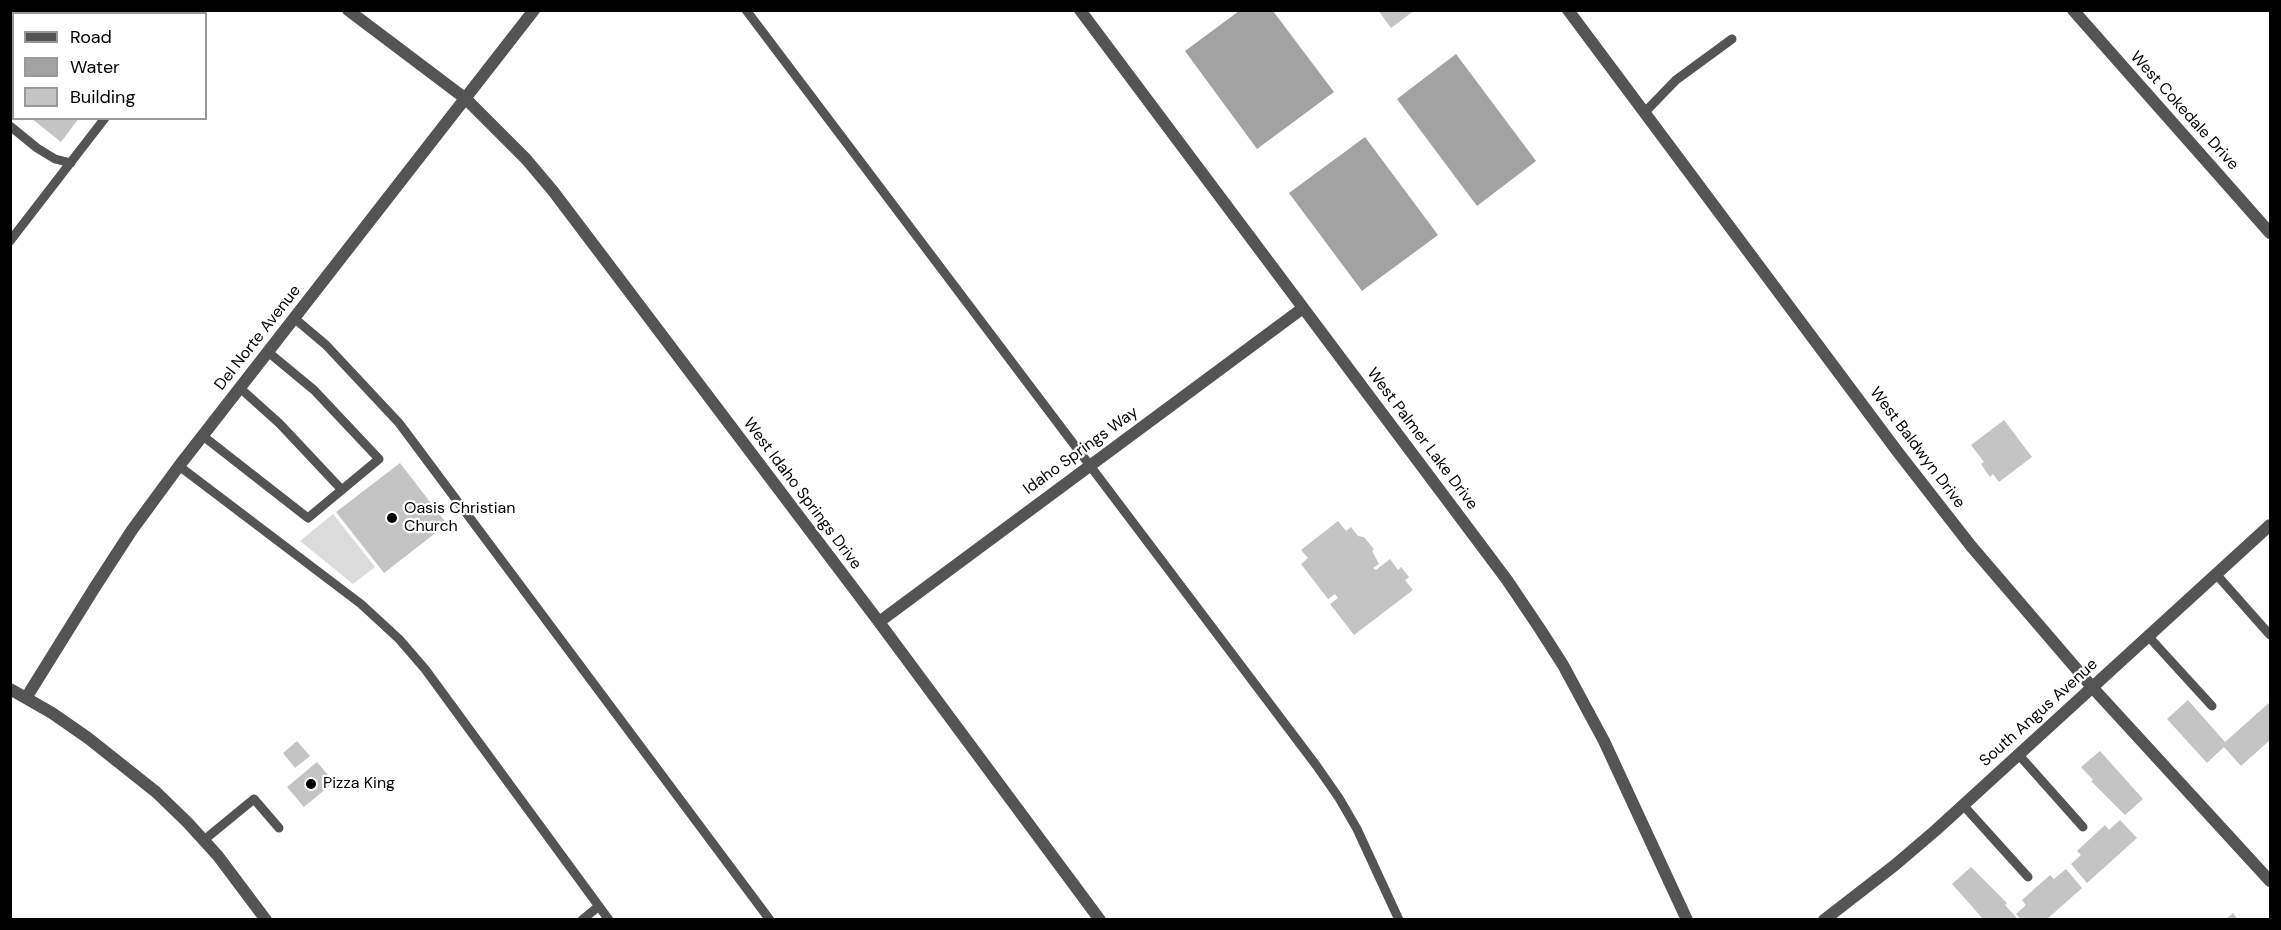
<!DOCTYPE html>
<style>
body{margin:0}
#map{position:relative;width:2281px;height:930px;overflow:hidden;background:#fff;font-family:"DM Sans",sans-serif}
canvas{display:block}
.frame{position:absolute;inset:0;border:12px solid #000;pointer-events:none}
.legend{position:absolute;left:12px;top:12px;width:195px;height:108px;box-sizing:border-box;background:#fff;border:2px solid #999;margin:0;padding:8px 10px;list-style:none;font-size:18px;color:#000}
.legend li{display:flex;align-items:center;gap:12px;height:30px}
.legend b{width:30px;border:2px solid #999}
</style>
<div id="map">
<canvas width="2281" height="930"></canvas>
<div class="frame"></div>
<ul class="legend">
<li><b style="height:8px;background:#545454"></b>Road</li>
<li><b style="height:16px;background:#a2a2a2"></b>Water</li>
<li><b style="height:16px;background:#c4c4c4"></b>Building</li>
</ul>
</div>
<script>
const ctx = document.querySelector('canvas').getContext('2d');
ctx.lineJoin = 'round';
function fillPath(path, color) {
  ctx.fillStyle = color;
  ctx.fill(path, 'evenodd');
}
function shape(rows) {
  const path = new Path2D();
  for (const r of rows) {
    path.moveTo(r[0], r[1]);
    for (let i = 2; i < r.length; i += 2) path.lineTo(r[i], r[i + 1]);
  }
  return path;
}
function trace(path, color, width, dash) {
  ctx.strokeStyle = color;
  ctx.lineWidth = width;
  ctx.lineCap = dash ? 'butt' : 'round';
  ctx.setLineDash(dash || []);
  ctx.stroke(path);
}
function write(font, color, halo, rows, align = 'center') {
  ctx.font = font + ' "DM Sans",sans-serif';
  ctx.lineWidth = 4.5;
  ctx.setLineDash([]);
  ctx.textBaseline = 'middle';
  ctx.strokeStyle = halo;
  ctx.fillStyle = color;
  for (const [text, x, y, turn = 0] of rows) {
    ctx.save();
    ctx.translate(x, y);
    ctx.rotate((+turn || 0) * Math.PI / 180);
    ctx.textAlign = isNaN(turn) ? turn : align;
    if (halo) ctx.strokeText(text, 0, 0);
    ctx.fillText(text, 0, 0);
    ctx.restore();
  }
}
const green = shape([
 [333,514,375,567,353,584,300,541]
]);
const water = shape([
 [1239,11,1273,11,1334,92,1257,149,1185,51],
 [1456,54,1536,161,1477,206,1397,99],
 [1365,137,1438,235,1362,291,1289,193]
]);
const building = shape([
 [1378,10,1415,10,1391,28],
 [31,118,79,118,61,142],
 [2004,420,2032,457,1999,482,1993,474,1990,477,1981,464,1984,462,1971,445],
 [400,463,447,524,384,573,336,512],
 [1338,521,1346,531,1351,527,1358,536,1364,537,1374,549,1372,551,1379,564,1373,568,1376,570,1390,559,1398,570,1401,567,1409,577,1405,580,1413,590,1354,635,1330,604,1338,598,1335,594,1328,599,1301,564,1308,558,1301,550],
 [2188,700,2225,742,2270,702,2270,740,2241,766,2224,747,2207,763,2167,719],
 [297,741,310,756,295,768,283,753],
 [2100,751,2143,799,2125,815,2091,781,2093,780,2081,767],
 [317,762,334,782,304,807,287,787],
 [2120,820,2137,838,2087,883,2071,864,2081,855,2077,851,2105,825,2109,830],
 [1971,867,2007,903,2005,905,2016,917,2014,920,1984,920,1952,884],
 [2066,869,2082,888,2046,920,2022,920,2016,914,2026,905,2022,900,2050,875,2054,879],
 [2233,913,2238,920,2225,920]
]);
const service = shape([
 [746,10,1316,765,1339,798,1357,829,1399,920],
 [187,14,189,10],
 [10,32,14,28],
 [1644,113,1676,80,1732,39],
 [10,126,37,148,55,159,71,163],
 [10,241,105,118],
 [294,318,326,345,399,423,770,920],
 [240,388,280,424,342,490],
 [203,436,308,518,379,459,314,390,268,352],
 [179,466,361,604,399,639,425,669,609,920],
 [2216,574,2270,635],
 [2148,636,2212,706],
 [2018,754,2083,827],
 [1963,805,2028,877],
 [204,840,254,799,279,828],
 [582,920,599,906]
]);
const minor = shape([
 [348,10,466,99,526,159,553,191,879,622,1100,920],
 [1080,10,1507,580,1540,629,1563,665,1604,741,1687,920],
 [1568,10,1897,451,1971,546,2092,687,2270,881],
 [2073,10,2270,233],
 [879,622,1303,308],
 [10,689,52,713,88,738,156,792,188,823,218,856,266,920],
 [26,698,95,587,132,530,179,466,534,10],
 [1824,920,1895,865,1936,830,2270,525]
]);
const markers = [
 [392,518,6,"#000"],
 [311,784,6,"#000"]
];
const streetNames = [
 ["West Cokedale Drive",2184,111,48],
 ["Del Norte Avenue",258,338,-52],
 ["West Palmer Lake Drive",1422,439,53],
 ["West Baldwyn Drive",1917,448,53],
 ["Idaho Springs Way",1081,451,-36],
 ["West Idaho Springs Drive",802,494,53],
 ["South Angus Avenue",2039,713,-42]
];
const poiNames = [
 ["Oasis Christian",404,509],
 ["Church",404,527],
 ["Pizza King",323,784]
];
fillPath(green, '#dbdbdb');
fillPath(water, '#a2a2a2');
fillPath(building, '#c4c4c4');
trace(service, '#545454', 9);
trace(minor, '#545454', 12);
for (const [x, y, r, color] of markers) {
  const dot = new Path2D();
  dot.arc(x, y, r, 0, 2 * Math.PI);
  ctx.fillStyle = color;
  ctx.fill(dot);
  trace(dot, '#fff', 2);
}
write('16px', '#000', '#fff', streetNames);
write('16px', '#000', '#fff', poiNames, 'left');
</script>
